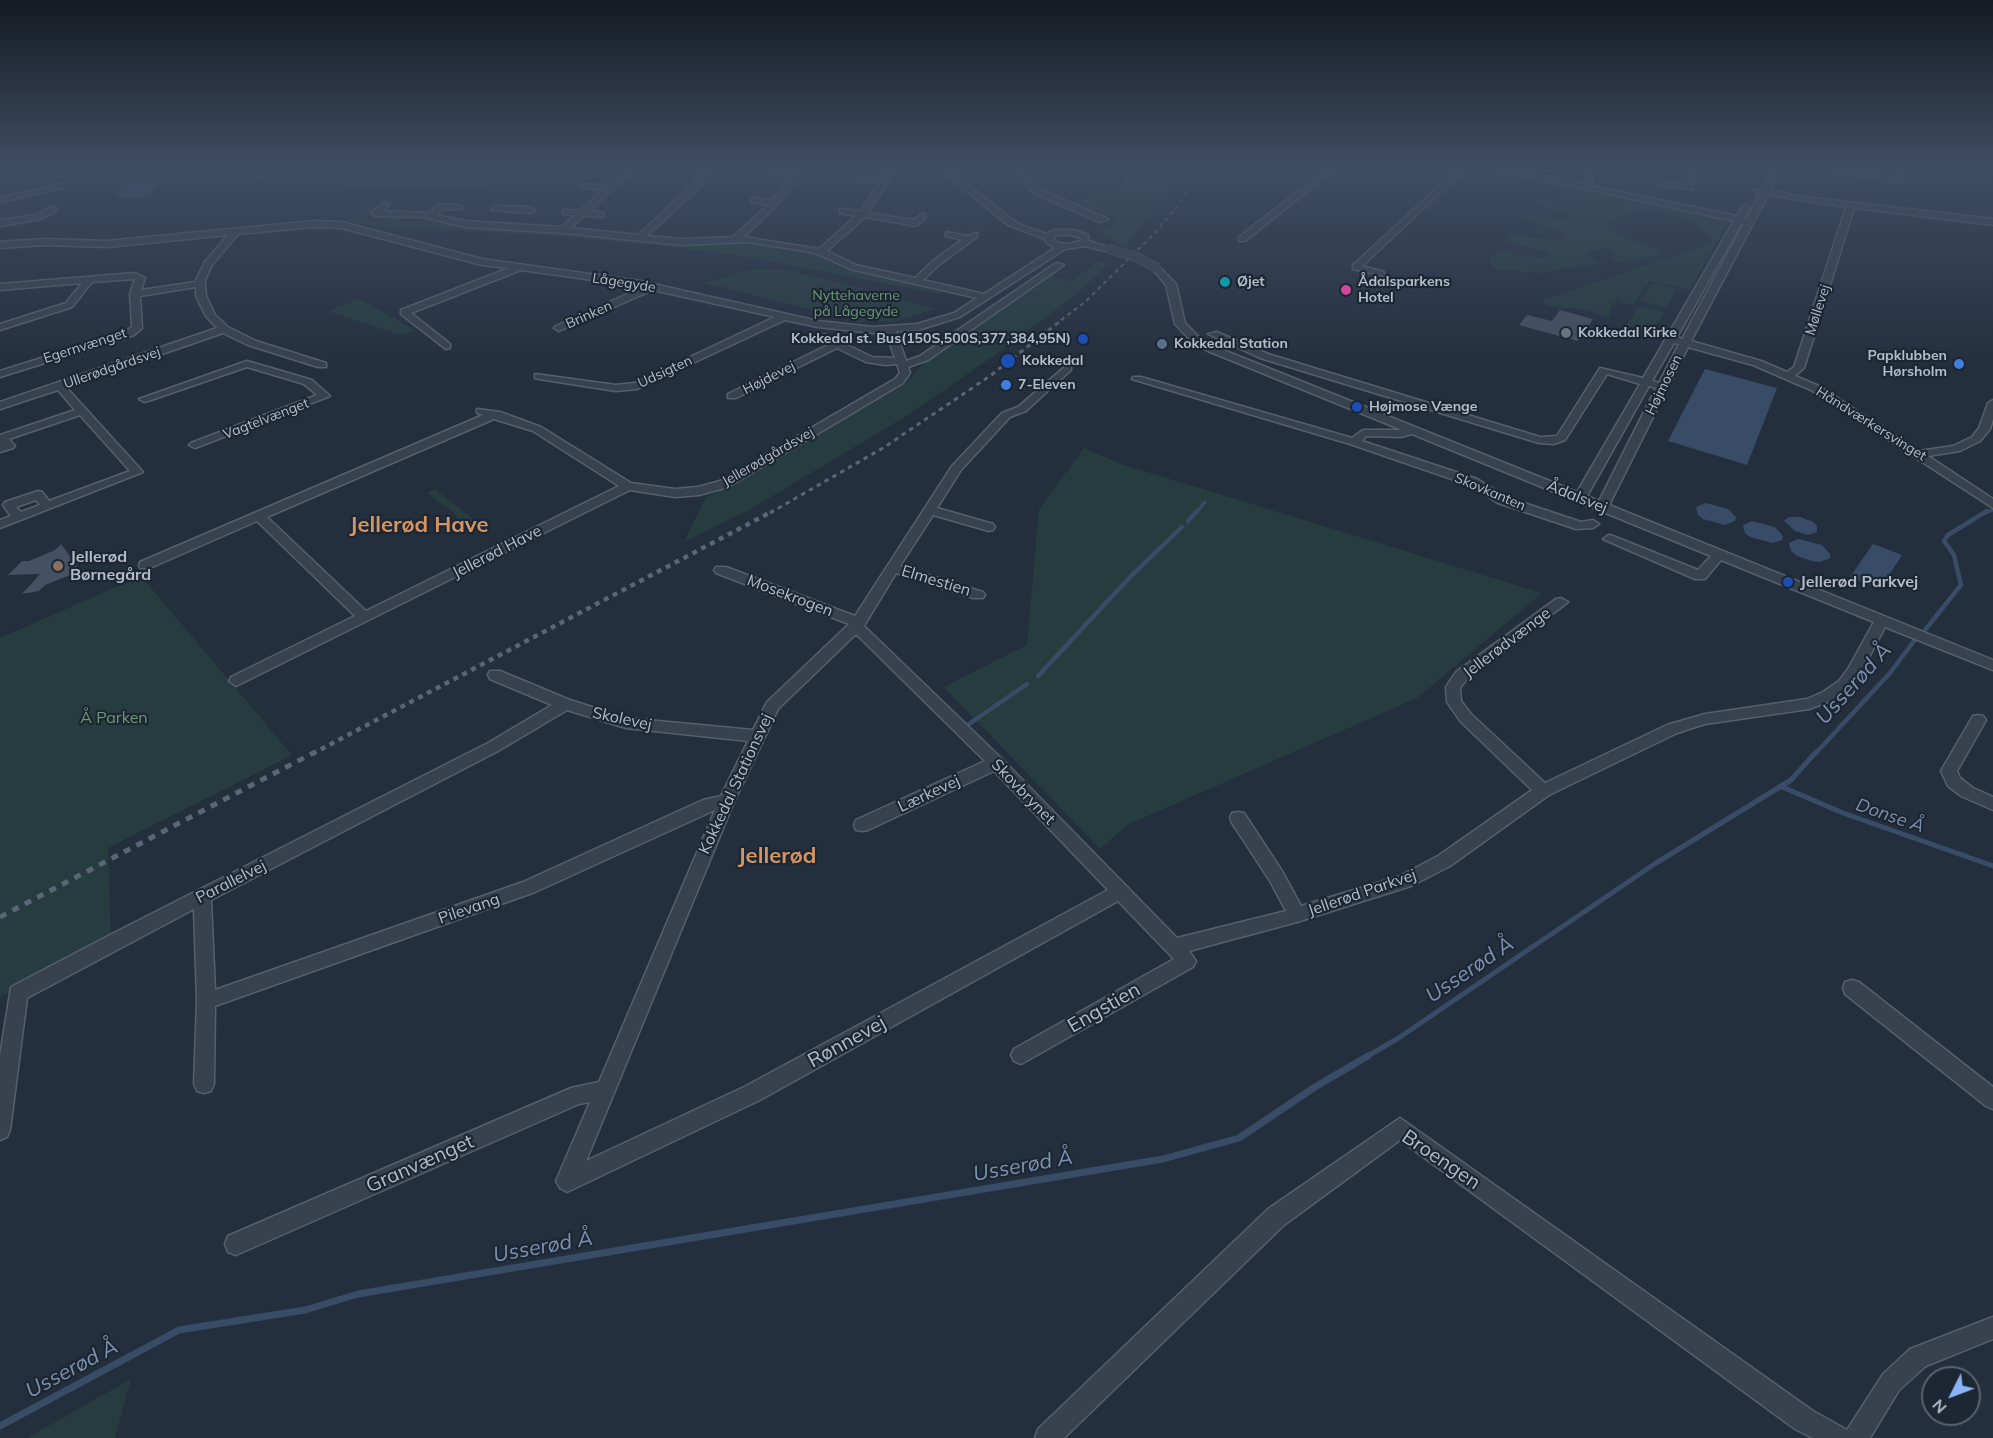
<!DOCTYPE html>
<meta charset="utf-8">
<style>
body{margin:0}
#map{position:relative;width:1993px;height:1438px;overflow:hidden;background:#242f3e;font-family:Mulish,sans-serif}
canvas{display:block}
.north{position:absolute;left:1921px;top:1366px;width:60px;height:60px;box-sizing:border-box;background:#1d2633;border:2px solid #59626f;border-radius:50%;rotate:228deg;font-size:16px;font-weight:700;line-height:24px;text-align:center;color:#b4bcc9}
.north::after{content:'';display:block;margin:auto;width:21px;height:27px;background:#8ab4f8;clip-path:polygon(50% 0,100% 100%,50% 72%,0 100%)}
</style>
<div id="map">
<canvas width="1993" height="1438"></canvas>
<div class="north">N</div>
</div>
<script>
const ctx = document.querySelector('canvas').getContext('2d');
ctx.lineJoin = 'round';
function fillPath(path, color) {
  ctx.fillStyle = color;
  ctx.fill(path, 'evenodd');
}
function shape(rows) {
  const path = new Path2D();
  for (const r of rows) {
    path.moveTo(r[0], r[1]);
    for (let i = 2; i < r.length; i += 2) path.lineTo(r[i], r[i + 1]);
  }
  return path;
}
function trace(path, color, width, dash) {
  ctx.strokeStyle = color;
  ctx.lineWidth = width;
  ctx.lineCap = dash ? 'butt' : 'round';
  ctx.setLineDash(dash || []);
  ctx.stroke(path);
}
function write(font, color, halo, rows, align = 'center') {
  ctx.font = font + ' Mulish,sans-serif';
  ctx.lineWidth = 4.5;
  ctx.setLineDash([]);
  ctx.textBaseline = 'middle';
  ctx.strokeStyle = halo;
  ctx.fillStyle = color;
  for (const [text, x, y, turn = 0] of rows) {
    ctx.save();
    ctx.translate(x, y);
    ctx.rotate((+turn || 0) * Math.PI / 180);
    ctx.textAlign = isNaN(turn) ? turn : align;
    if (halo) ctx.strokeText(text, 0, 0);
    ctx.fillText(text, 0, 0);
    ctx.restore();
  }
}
const green = shape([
 [92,167,594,167,570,173,492,186,393,190],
 [1132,167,1185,167,1172,189,1125,246,1104,237,1103,231,1117,220,1114,217,1077,203,1088,195,1116,188,1129,179],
 [1457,167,1480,167,1726,219,1727,225,1689,290,1650,281,1632,305,1618,301,1622,291,1610,309,1609,317,1580,309,1547,306,1542,300,1710,244,1713,239,1696,223,1682,217,1648,211,1628,214,1611,219,1608,227,1628,239,1662,250,1659,255,1621,262,1613,260,1615,252,1605,248,1585,253,1600,264,1580,265,1541,273,1501,270,1492,266,1489,260,1495,254,1504,251,1520,256,1546,258,1551,255,1548,252,1508,242,1507,238,1512,235,1553,240,1562,238,1564,233,1524,219,1524,214,1571,221,1576,219,1570,214,1539,206,1534,202,1538,198,1577,196,1556,188],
 [375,204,362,220,382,222,386,219,377,217,380,215,403,217,399,221,415,222,423,216,452,225,689,244,737,241,821,254,844,268,946,290,940,294,749,257,680,248,555,236,368,225,349,220,367,205],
 [1096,262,1110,263,1075,295,1005,348,911,413,749,510,684,542,706,497,906,383,921,365,1049,276,1071,282],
 [750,270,784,270,857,287,934,309,898,321,860,322,705,283],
 [1652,283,1676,289,1666,307,1641,301],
 [359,299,401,322,414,331,400,335,328,311],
 [1639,306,1664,312,1652,332,1626,325],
 [1084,448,1121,464,1542,593,1417,698,1127,825,1100,849,944,687,1027,645,1039,509],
 [435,489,449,500,484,528,470,532,466,530,453,512,427,493],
 [141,576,292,755,108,848,111,938,0,997,0,638],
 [131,1379,115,1438,27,1438]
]);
const water = shape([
 [128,181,156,181,156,186,148,195,139,198,128,199,116,195,122,188,119,187],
 [1705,369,1777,388,1747,465,1668,441],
 [1706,503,1728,509,1736,517,1735,521,1725,525,1703,519,1698,515,1696,507],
 [1789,517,1800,517,1813,522,1817,526,1817,532,1808,535,1795,531,1784,521],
 [1752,521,1775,527,1783,536,1782,540,1773,543,1750,537,1745,533,1743,525],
 [1798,539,1822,545,1830,554,1830,558,1820,562,1812,561,1797,556,1791,551,1789,543],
 [1873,544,1902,555,1880,589,1850,577]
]);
const streamFar3 = shape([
 [1196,513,1205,502],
 [1985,513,1993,510]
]);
const streamFar2 = shape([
 [1188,521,1197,511],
 [1925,630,1961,585,1954,555,1944,541,1948,535,1987,511],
 [1038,676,1131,576,1182,527],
 [966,726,1027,684],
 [1815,754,1890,673,1914,641]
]);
const streamFar1 = shape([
 [1780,786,1843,813,1993,866],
 [1366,1057,1397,1039,1656,863,1791,780,1816,752]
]);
const stream = shape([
 [0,1426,179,1330,305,1310,358,1294,1163,1159,1239,1138,1315,1087,1368,1056]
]);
const building = shape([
 [1560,310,1593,319,1578,341,1519,325,1527,315,1552,321],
 [61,544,82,573,73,574,45,585,39,591,22,594,40,574,8,575,22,561,29,561,55,550]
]);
const minor = shape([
 [680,167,713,167,700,187,647,236,681,239,733,237,768,205,751,202,751,198,772,200,791,176,771,175,767,173,768,171,794,172,798,167,806,167,777,205,744,237,819,249,856,216,840,213,840,209,861,211,879,183,862,182,859,182,859,178,882,178,889,167,893,167,896,169,868,213,914,220,922,214,925,215,925,219,916,226,865,217,827,251,856,265,915,278,934,260,962,240,946,236,946,232,967,236,977,233,977,237,940,264,923,280,984,294,1055,248,1046,242,1045,239,1008,225,937,167,946,167,1014,221,1026,227,1047,234,1054,230,1074,230,1088,235,1089,241,1113,249,1109,252,1085,246,1065,249,960,317,918,330,896,331,906,361,920,356,1056,263,1064,265,928,360,908,367,910,373,903,383,728,487,699,495,675,497,630,490,236,686,229,681,231,677,355,616,257,521,150,568,140,568,139,565,140,562,483,415,477,413,477,409,500,412,541,427,631,483,675,489,698,487,720,481,895,379,900,373,897,364,885,365,866,362,837,348,736,398,728,398,728,394,830,344,819,337,824,334,872,357,895,358,886,332,873,333,818,327,785,320,637,389,616,391,539,379,535,378,535,374,616,385,635,383,775,317,653,290,559,331,554,328,556,326,643,287,521,270,411,313,450,344,450,348,446,349,401,314,401,310,509,268,482,265,342,228,313,227,238,234,212,265,205,280,206,296,215,315,228,327,256,341,326,363,326,367,318,367,248,345,223,333,66,387,143,472,0,528,0,520,11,516,3,505,5,502,38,491,42,492,49,501,130,471,80,415,9,439,15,446,13,448,0,452,0,435,75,410,58,390,0,409,0,402,217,328,206,316,196,296,196,287,140,296,142,328,134,335,0,377,0,371,126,331,132,327,130,294,135,279,92,282,72,307,0,330,0,324,66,303,82,283,0,290,0,284,135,273,145,278,141,290,195,282,205,262,228,235,107,247,43,245,0,248,0,242,43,239,107,241,313,221,342,222,482,259,640,281,818,321,873,327,917,324,954,313,977,298,850,269,818,254,805,251,747,242,681,245,564,233,465,227,424,217,375,216,371,213,385,202,389,204,383,211,429,213,438,205,459,205,463,207,462,209,443,209,437,215,465,221,562,227,575,215,563,214,563,210,580,211,603,189,585,188,582,188,582,184,608,185,627,169,630,169,630,173,589,211,603,213,603,217,584,216,571,228,638,235,694,183,702,171,683,170,680,167],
 [1056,235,1070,235,1081,238,1081,241,1067,244,1058,243,1054,239,1056,235],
 [494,419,533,431,619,486,366,611,267,517,494,419],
 [36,500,40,505,21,512,16,507,36,500],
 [1016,167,1024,167,1024,174,1041,190,1108,219,1099,222,1035,194,1017,177,1016,167],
 [1329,167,1338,167,1245,241,1239,241,1239,237,1329,167],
 [1460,167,1468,167,1362,266,1384,272,1384,276,1353,269,1353,265,1460,167],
 [1486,167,1500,167,1584,184,1587,167,1595,167,1591,186,1737,216,1743,205,1746,205,1750,207,1744,218,1747,218,1760,193,1753,190,1762,189,1770,167,1778,167,1770,190,1797,196,1993,219,1993,225,1854,208,1804,368,1795,376,1819,386,1919,451,1953,446,1972,437,1979,428,1988,403,1993,400,1993,419,1990,429,1980,441,1960,451,1928,456,1993,499,1993,508,1811,390,1753,365,1688,347,1609,505,1993,660,1993,670,1885,627,1859,676,1849,689,1833,700,1809,709,1705,724,1677,733,1549,795,1450,866,1411,886,1297,922,1189,951,1196,961,1193,967,1021,1064,1014,1061,1011,1055,1014,1049,1174,959,1118,901,760,1100,567,1192,560,1188,556,1181,590,1102,579,1104,236,1255,228,1252,225,1244,228,1236,571,1088,599,1082,715,810,535,892,215,1006,214,1084,211,1091,204,1093,197,1091,194,1084,197,1001,194,909,27,998,10,1130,7,1137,0,1140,0,1056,11,987,108,936,488,743,552,705,490,679,488,675,490,671,500,671,570,700,626,718,753,730,767,702,849,624,716,573,714,570,716,567,726,567,855,616,952,466,1002,413,1018,407,1067,365,1071,366,1071,370,1026,411,1010,417,961,470,937,508,993,524,995,527,993,530,989,531,933,515,900,566,983,592,985,595,983,598,973,598,896,573,864,626,1002,759,1177,938,1286,911,1270,881,1232,823,1230,818,1232,813,1238,812,1244,813,1282,871,1301,906,1400,876,1438,856,1532,790,1461,722,1447,702,1446,687,1456,672,1556,599,1561,598,1568,602,1466,680,1460,688,1461,701,1471,714,1545,783,1667,725,1705,714,1807,699,1823,692,1839,681,1848,669,1874,622,1721,560,1705,579,1695,579,1603,539,1609,535,1613,536,1698,570,1711,556,1412,434,1401,437,1366,436,1362,441,1477,479,1506,497,1581,522,1593,520,1599,524,1593,528,1576,529,1498,503,1469,485,1350,444,1132,379,1133,377,1141,377,1352,438,1363,430,1402,430,1208,351,1192,342,1175,324,1166,285,1152,268,1157,265,1176,284,1185,323,1200,338,1216,347,1577,492,1640,384,1607,374,1565,440,1554,444,1539,443,1260,358,1208,334,1217,332,1268,354,1540,437,1557,436,1600,368,1643,378,1734,221,1486,167],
 [1768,195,1846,207,1794,367,1787,372,1761,361,1691,341,1768,195],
 [1742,222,1744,223,1682,339,1677,337,1742,222],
 [1674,343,1679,344,1659,383,1652,381,1674,343],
 [1649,386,1656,388,1599,501,1587,496,1649,386],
 [856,634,985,761,856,820,854,825,856,830,862,831,868,830,994,771,1108,890,746,1086,586,1161,734,802,778,709,856,634],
 [567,710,626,728,748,741,721,796,703,800,523,882,215,990,211,900,498,751,567,710],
 [1688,167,1696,167,1692,189,1662,186,1658,184,1662,182,1685,184,1688,167],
 [1828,167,1896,178,1898,167,1906,167,1903,181,1899,183,1831,171,1827,169,1828,167],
 [1973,167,1993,167,1993,171,1977,169,1973,167],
 [60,184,63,184,63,188,0,202,0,198,60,184],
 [53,206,57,209,56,211,41,219,0,226,0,220,36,215,53,206],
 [495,206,531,207,535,210,531,213,492,210,491,208,495,206],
 [247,361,312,380,330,396,195,448,189,445,191,443,317,395,304,384,247,367,148,401,144,402,139,399,247,361],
 [1978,715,1983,716,1986,720,1957,771,1960,778,1973,788,1993,797,1993,810,1961,796,1948,786,1941,771,1973,716,1978,715],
 [1852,980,1859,982,1993,1087,1993,1109,1986,1106,1845,994,1843,988,1845,982,1852,980],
 [1400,1118,1813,1411,1847,1430,1883,1374,1910,1349,1993,1317,1993,1339,1926,1366,1899,1390,1870,1438,1813,1438,1795,1429,1400,1140,1284,1225,1064,1438,1035,1438,1038,1429,1268,1209,1400,1118]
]);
const railFar3 = shape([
 [1061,320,1085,302,1154,234,1176,208,1203,167]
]);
const railFar2 = shape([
 [770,513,883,448,990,376,1063,319]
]);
const railFar1 = shape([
 [312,754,773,511]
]);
const rail = shape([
 [0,917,315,752]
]);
const minorBridge = shape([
 [1109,249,1136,257,1157,268]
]);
const markers = [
 [1225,282,6,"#0f9aa8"],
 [1346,290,6,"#d1479c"],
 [1566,333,6,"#6b7280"],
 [1083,339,6,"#1a4fb4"],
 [1162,344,6,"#5c6f8a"],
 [1008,361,8,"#1a4fb4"],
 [1959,364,6,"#3f7fe0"],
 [1006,385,6,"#3f7fe0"],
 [1357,407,6,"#1a4fb4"],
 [58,566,6,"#8d6e63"],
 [1788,582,6,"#1a4fb4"]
];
const farPoinames = [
 ["Øjet",1237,282],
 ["Ådalsparkens",1358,282],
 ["Hotel",1358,298],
 ["Kokkedal Kirke",1578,333],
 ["Kokkedal st. Bus(150S,500S,377,384,95N)",1071,339,"right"],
 ["Kokkedal Station",1174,344],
 ["Papklubben",1947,356,"right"],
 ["Hørsholm",1947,372,"right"],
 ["Kokkedal",1022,361],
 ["7-Eleven",1018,385],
 ["Højmose Vænge",1369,407]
];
const farStreetnames = [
 ["Lågegyde",624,283,9],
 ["Møllevej",1818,310,-72],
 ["Brinken",589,315,-24],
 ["Egernvænget",85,346,-18],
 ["Ullerødgårdsvej",112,368,-19],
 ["Udsigten",665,372,-25],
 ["Højdevej",769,378,-27],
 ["Højmosen",1664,385,-64],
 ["Vagtelvænget",266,419,-21],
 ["Håndværkersvinget",1871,424,32],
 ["Jellerødgårdsvej",768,457,-30],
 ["Skovkanten",1490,492,23]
];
const farParknames = [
 ["Nyttehaverne",856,296],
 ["på Lågegyde",856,312]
];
const streetNames = [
 ["Ådalsvej",1577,497,22],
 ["Jellerød Have",497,552,-27],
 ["Elmestien",936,581,17],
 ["Mosekrogen",790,596,21],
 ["Jellerødvænge",1507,643,-37],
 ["Skolevej",622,719,12],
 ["Kokkedal Stationsvej",736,784,-65],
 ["Skovbrynet",1023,792,46],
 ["Lærkevej",929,794,-25],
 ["Parallelvej",231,882,-27],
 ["Jellerød Parkvej",1362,893,-19],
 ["Pilevang",469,909,-19]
];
const poiNames = [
 ["Jellerød",70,557],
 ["Børnegård",70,575],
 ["Jellerød Parkvej",1800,582]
];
const parkNames = [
 ["Å Parken",114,718]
];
const waterNames = [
 ["Donse Å",1890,816,19]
];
const nearStreetnames = [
 ["Engstien",1104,1008,-30],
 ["Rønnevej",847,1042,-29],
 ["Broengen",1441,1160,34],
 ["Granvænget",420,1164,-24]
];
const nearWaternames = [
 ["Usserød Å",1854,684,-48],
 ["Usserød Å",1470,970,-34],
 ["Usserød Å",1023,1166,-10],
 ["Usserød Å",543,1247,-10],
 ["Usserød Å",72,1369,-28]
];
const districtNames = [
 ["Jellerød Have",419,525],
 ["Jellerød",777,856]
];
fillPath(green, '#263c3f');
fillPath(water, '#394c67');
trace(streamFar3, '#394c67', 3);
trace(streamFar2, '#394c67', 4.5);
trace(streamFar1, '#394c67', 5);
trace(stream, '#394c67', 7);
fillPath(building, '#455162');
trace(minor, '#565f6c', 3);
fillPath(minor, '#38414e');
trace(railFar3, '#5a6575', 2, [4, 4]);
trace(railFar2, '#5a6575', 3, [4.5, 4.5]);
trace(railFar1, '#5a6575', 4.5, [5, 5]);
trace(rail, '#5a6575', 5, [7, 7]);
trace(minorBridge, '#565f6c', 10, []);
trace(minorBridge, '#38414e', 9);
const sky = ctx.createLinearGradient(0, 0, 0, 368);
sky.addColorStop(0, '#141a22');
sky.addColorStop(0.45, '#3f4d63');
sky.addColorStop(1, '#3f4d6300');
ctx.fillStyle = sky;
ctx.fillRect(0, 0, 1993, 368);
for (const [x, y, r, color] of markers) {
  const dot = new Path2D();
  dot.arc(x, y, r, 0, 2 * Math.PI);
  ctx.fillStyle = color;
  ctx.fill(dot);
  trace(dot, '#1d2633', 2);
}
write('bold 14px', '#b4bcc9', '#1d2633', farPoinames, 'left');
write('14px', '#b4bcc9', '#1d2633', farStreetnames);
write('14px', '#6b9a76', '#1d2633', farParknames);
write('16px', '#b4bcc9', '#1d2633', streetNames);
write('bold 16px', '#b4bcc9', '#1d2633', poiNames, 'left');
write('16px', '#6b9a76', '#1d2633', parkNames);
write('italic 18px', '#7c92b1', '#1d2633', waterNames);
write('20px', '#b4bcc9', '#1d2633', nearStreetnames);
write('italic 21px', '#7c92b1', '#1d2633', nearWaternames);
write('bold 22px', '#d59563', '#1d2633', districtNames);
</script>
